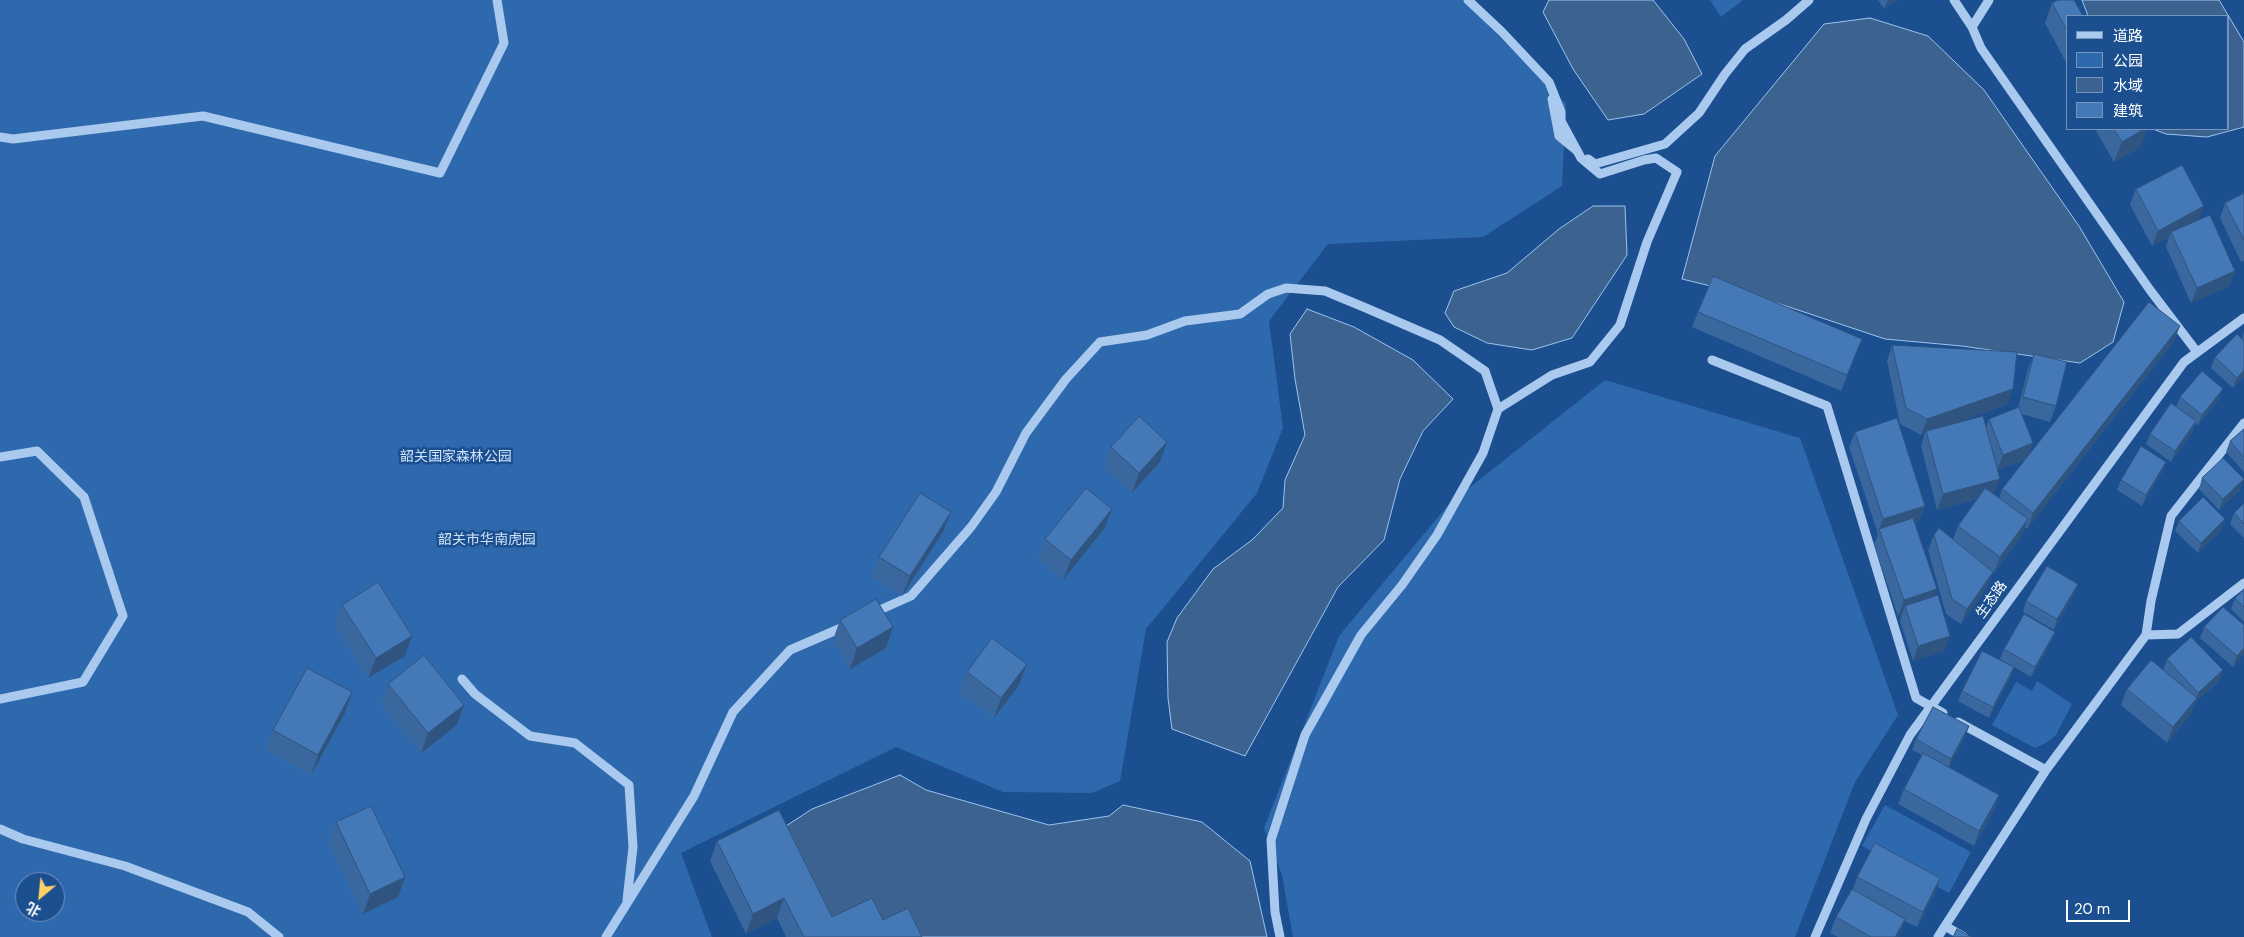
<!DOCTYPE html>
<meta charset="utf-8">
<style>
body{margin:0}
#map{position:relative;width:2244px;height:937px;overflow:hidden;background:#1b4f8f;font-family:"DM Sans","Noto Sans SC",sans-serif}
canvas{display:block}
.legend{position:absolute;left:2066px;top:15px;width:162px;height:115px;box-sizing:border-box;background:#1b4f8f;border:1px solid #7695bc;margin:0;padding:6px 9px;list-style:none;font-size:15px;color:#fff}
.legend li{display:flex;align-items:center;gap:10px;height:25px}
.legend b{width:25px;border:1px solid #7695bc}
.north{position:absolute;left:15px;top:872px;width:50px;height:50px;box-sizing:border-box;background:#1b4f8f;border:1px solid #7695bc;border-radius:50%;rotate:208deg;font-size:14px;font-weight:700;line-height:20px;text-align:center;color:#fff}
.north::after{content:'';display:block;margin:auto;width:18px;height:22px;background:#ffd166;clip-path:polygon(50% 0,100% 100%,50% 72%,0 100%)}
.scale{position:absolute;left:2066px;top:900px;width:64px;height:22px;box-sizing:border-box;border:2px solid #fff;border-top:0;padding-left:6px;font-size:15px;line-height:18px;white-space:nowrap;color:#fff;-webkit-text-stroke:4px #1b4f8f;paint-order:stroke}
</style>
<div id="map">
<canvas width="2244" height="937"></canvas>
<ul class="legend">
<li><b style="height:6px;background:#a9c9ee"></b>道路</li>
<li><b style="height:14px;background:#2e69ad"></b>公园</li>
<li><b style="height:14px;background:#3c6290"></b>水域</li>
<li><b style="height:14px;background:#4478b7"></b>建筑</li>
</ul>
<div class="north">北</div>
<div class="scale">20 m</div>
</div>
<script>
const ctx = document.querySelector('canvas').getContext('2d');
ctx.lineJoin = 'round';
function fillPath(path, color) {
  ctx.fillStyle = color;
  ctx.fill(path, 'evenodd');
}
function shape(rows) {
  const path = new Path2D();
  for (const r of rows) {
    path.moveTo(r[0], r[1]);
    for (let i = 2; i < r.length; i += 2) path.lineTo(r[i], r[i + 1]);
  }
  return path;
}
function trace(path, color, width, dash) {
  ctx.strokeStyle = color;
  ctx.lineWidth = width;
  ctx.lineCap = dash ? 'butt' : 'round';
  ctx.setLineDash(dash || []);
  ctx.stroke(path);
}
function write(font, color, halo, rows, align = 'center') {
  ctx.font = font + ' "DM Sans","Noto Sans SC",sans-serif';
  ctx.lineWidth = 5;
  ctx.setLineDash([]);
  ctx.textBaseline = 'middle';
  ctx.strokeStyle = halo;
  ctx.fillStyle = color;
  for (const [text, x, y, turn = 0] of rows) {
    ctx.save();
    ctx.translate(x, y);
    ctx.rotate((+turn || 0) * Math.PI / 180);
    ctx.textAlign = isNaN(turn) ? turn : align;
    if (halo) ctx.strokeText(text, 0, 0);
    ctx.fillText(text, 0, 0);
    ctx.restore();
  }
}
const green = shape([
 [0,0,1463,0,1566,104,1562,186,1483,237,1328,244,1269,321,1283,428,1257,493,1146,629,1120,781,1092,793,1003,792,896,747,681,853,712,937,0,937],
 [25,882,55,882,55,912,25,912],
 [1710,0,1743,0,1721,17],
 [1605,380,1800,438,1898,715,1855,782,1795,937,1293,937,1282,875,1264,828,1339,636,1449,504],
 [2037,681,2072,704,2056,735,2046,743,2035,748,1992,725,2016,682,2032,691],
 [1885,805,1971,852,1949,893,1862,846]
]);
const water = shape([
 [1549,0,1653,0,1684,39,1702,74,1644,114,1608,120,1573,69,1543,12,1549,0],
 [2082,0,2219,0,2244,42,2244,127,2207,137,2166,134,2153,129,2228,129,2228,16,2088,16,2082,0],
 [1870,18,1928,36,1984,90,2079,226,2124,302,2113,342,2080,363,1962,346,1885,339,1768,300,1682,279,1715,156,1824,24,1870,18],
 [1593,206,1625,206,1627,255,1572,338,1532,350,1487,343,1454,327,1445,313,1454,291,1507,273,1559,229,1593,206],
 [1307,309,1354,327,1413,360,1453,399,1423,431,1400,479,1384,540,1338,587,1245,756,1172,729,1168,698,1167,642,1177,618,1213,569,1252,540,1283,508,1285,480,1305,435,1295,379,1290,334,1307,309],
 [900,775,926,790,1049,825,1109,816,1123,805,1202,822,1250,861,1267,937,919,937,832,926,783,828,812,809,900,775]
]);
const minor = shape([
 [1468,0,1502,32,1549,82,1561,112,1561,121,1581,158,1600,174,1644,160,1656,158,1677,172,1647,242,1620,325,1590,362,1552,375,1498,409],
 [1954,0,1972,27],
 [1989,0,1972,27,1981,48,2150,290,2197,352],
 [1552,99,1559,136,1576,150],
 [0,137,13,139,203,116,440,173,504,43,497,0],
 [1588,159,1595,164,1665,144,1699,113,1725,74,1745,49,1786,20,1809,0],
 [1712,360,1827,406,1916,698,1943,713],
 [0,457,37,451,84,497,123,616,83,682,0,699],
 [873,613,911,596,971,527,996,492,1026,433,1066,379,1100,342,1147,335,1185,321,1240,314,1268,294,1286,288,1325,291,1366,308,1440,340,1485,371,1498,409,1483,453,1437,535,1402,585,1361,635,1305,735,1271,840,1275,912,1280,937],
 [2146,635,2178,634,2244,583],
 [462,679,475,694,530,736,575,743,629,785,633,847,627,900],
 [1958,722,2046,770,2146,635,2151,601,2171,516,2244,423],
 [0,829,23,839,125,866,248,912,279,937],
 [606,937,694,796,733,712,790,650,848,625],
 [1815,937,1866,819,1910,735,2184,362,2244,318],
 [1938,937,1945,926],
 [1964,937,1945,926,2046,770]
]);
const wall = shape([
 [1878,0,1897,0,1884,9],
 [2052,3,2068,16,2068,66,2045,23],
 [2095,129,2144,129,2141,147,2114,162],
 [2136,189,2199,220,2235,271,2229,286,2191,303,2166,247,2169,237,2152,246,2130,205],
 [2244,193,2244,261,2241,262,2220,218,2225,203],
 [1698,312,1862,339,1841,391,1692,327],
 [2244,332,2244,340,2242,338],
 [2174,341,2027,529,2025,527,2022,535,1994,573,1992,571,1993,572,1987,587,1961,624,1946,614,1928,550,1934,535,1953,539,1958,526,1977,499,1937,510,1921,446,1925,433,1921,435,1900,424,1887,361,1892,345,2007,405,1946,426,1986,427,1989,419,2018,408,2028,369,2034,354,2056,406,2050,422,2022,414,2029,454],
 [2025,460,2002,489,1999,498,1994,494,2000,479,1997,470],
 [2215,357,2244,377,2233,388,2211,368],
 [2180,397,2219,399,2198,425,2196,423,2192,432,2171,462,2146,444,2150,434,2176,407],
 [2244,429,2244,472,2226,452,2230,441],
 [1855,432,1925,506,1919,521,1915,523,1935,596,1950,636,1944,651,1913,661,1900,621,1902,614,1898,616,1874,545,1878,534,1849,447],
 [1111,447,1160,462,1132,493,1104,467],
 [2166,462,2162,472,2142,506,2117,490,2121,480],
 [2202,478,2240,490,2219,510,2199,489],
 [2244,503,2244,538,2230,524,2234,513],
 [1112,509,1104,529,1063,580,1038,559,1045,539],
 [2225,519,2221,530,2198,553,2175,531,2179,521],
 [943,532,902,596,872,577,879,557],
 [2078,584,2074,594,2054,630,2023,612,2026,601],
 [2244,589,2244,622,2231,609,2235,598],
 [342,605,405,656,368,678,335,625],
 [840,620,886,648,850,669,833,640],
 [2204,627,2244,654,2233,667,2200,638],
 [2055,632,2051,642,2031,677,2014,667,2010,678,1989,718,1958,701,1962,691,2010,665,2000,659,2004,649],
 [2167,659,2219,681,2195,703,2191,714,2167,743,2121,705,2127,689,2163,670],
 [967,672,1019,685,994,718,959,692],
 [388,684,464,705,457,725,421,753,381,704],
 [352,692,345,713,311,775,266,750,273,730],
 [1969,726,1965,737,1949,767,1999,795,1994,811,1974,846,1898,804,1904,789,1922,755,1912,750,1916,739],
 [336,822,405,877,398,897,363,914,329,843],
 [717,841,832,917,883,920,922,937,786,937,777,918,746,934,710,861],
 [1857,877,1935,894,1917,927,1904,921,1898,937,1838,937,1830,933,1836,917,1853,889]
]);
const shadedWall = shape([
 [1888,0,1897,0,1884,9],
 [2144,129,2147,129,2141,147,2114,162,2122,142],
 [2204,206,2198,222,2171,232,2169,237,2152,246,2158,231],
 [2235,271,2229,286,2191,303,2197,288],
 [2180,326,2174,341,2027,529,2033,513],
 [2244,370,2244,377,2233,388,2237,378],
 [2013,389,2007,405,1927,433,1926,431,1925,433,1921,435,1927,419],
 [2223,389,2219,399,2198,425,2202,415],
 [2196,421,2192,432,2171,462,2175,451],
 [1167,442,1160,462,1132,493,1139,473],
 [2033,443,2027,459,1997,470,2003,455],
 [2166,462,2162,472,2142,506,2146,495],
 [2000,479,1994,495,1937,510,1943,494],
 [2244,479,2240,490,2219,510,2223,499],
 [1925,506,1919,521,1881,533,1879,529,1877,534,1883,519],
 [1112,509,1104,529,1063,580,1071,560],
 [951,512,943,532,902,596,910,576],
 [2028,519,2022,535,1994,573,2000,557],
 [2225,519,2221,530,2198,553,2201,543],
 [1993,572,1987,587,1961,624,1967,609],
 [2078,584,2074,594,2054,630,2057,619],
 [1937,589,1932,604,1905,606,1902,614,1898,616,1904,600],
 [893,627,886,648,850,669,857,648],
 [2055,632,2051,642,2031,677,2035,667],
 [412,636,405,656,368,678,376,658],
 [1950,636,1944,651,1913,661,1918,646],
 [2244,648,2244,654,2233,667,2237,656],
 [1027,664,1019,685,994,718,1001,698],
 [2014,667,2010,678,1989,718,1993,707],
 [2223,670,2219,681,2195,703,2191,714,2167,743,2173,727,2196,699,2198,693],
 [352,692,345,713,311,775,318,755],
 [464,705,457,725,421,753,428,733],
 [1969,726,1965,737,1948,769,1951,759],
 [1999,795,1994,811,1974,846,1979,831],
 [405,877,398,897,363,914,370,894],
 [1940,878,1935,894,1917,927,1923,912],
 [784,898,777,918,746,934,753,914],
 [1905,919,1900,934,1898,937,1895,937]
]);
const building = shape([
 [2058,0,2074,0,2083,16,2068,16,2068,32,2052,3,2058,0],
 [2114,129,2144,129,2122,142,2114,129],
 [2182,165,2204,206,2158,231,2136,189,2182,165],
 [2244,193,2244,240,2225,203,2244,193],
 [2210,215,2235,271,2197,288,2171,232,2210,215],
 [1713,276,1862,339,1847,375,1698,312,1713,276],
 [2149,302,2180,326,2033,513,2002,489,2149,302],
 [2237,334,2244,341,2244,370,2237,378,2215,357,2237,334],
 [1892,345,2017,352,2013,389,1927,419,1906,408,1892,345],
 [2034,354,2067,362,2056,406,2023,397,2034,354],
 [2202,371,2223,389,2202,415,2180,397,2202,371],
 [2171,403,2196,421,2175,451,2150,434,2171,403],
 [2019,407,2033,443,2003,455,1989,419,2019,407],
 [1139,416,1167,442,1139,473,1111,447,1139,416],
 [1983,416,2000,479,1943,494,1926,431,1983,416],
 [1897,418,1925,506,1883,519,1855,432,1897,418],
 [2244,429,2244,457,2230,441,2244,429],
 [2141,446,2166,462,2146,495,2121,480,2141,446],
 [2223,458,2244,479,2223,499,2202,478,2223,458],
 [1086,488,1112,509,1071,560,1045,539,1086,488],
 [1985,488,2028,519,2000,557,1958,526,1985,488],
 [920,493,951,512,910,576,879,557,920,493],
 [2203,497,2225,519,2201,543,2179,521,2203,497],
 [2244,503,2244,524,2234,513,2244,503],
 [1913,518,1937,589,1904,600,1879,529,1913,518],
 [1939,528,1993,572,1967,609,1952,599,1934,535,1939,528],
 [2047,566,2078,584,2057,619,2026,601,2047,566],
 [378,582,412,636,376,658,342,605,378,582],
 [2244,589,2244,607,2235,598,2244,589],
 [1938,595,1950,636,1918,646,1905,606,1938,595],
 [876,599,893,627,857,648,840,620,876,599],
 [2223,607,2244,625,2244,648,2237,656,2204,627,2223,607],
 [2024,614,2055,632,2035,667,2004,649,2024,614],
 [2191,637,2223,670,2198,693,2167,659,2191,637],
 [992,638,1027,664,1001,698,967,672,992,638],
 [1982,651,2014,667,1993,707,1962,691,1982,651],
 [424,655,464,705,428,733,388,684,424,655],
 [2151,660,2197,698,2173,727,2127,689,2151,660],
 [307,668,352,692,318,755,273,730,307,668],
 [1933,707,1969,726,1951,759,1916,739,1933,707],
 [1923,753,1999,795,1979,831,1904,789,1923,753],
 [371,806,405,877,370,894,336,822,371,806],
 [779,810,832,917,872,898,883,920,908,908,922,937,804,937,784,898,753,914,717,841,779,810],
 [1875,843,1940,878,1923,912,1857,877,1875,843],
 [1852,889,1905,919,1895,937,1871,937,1836,917,1852,889],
 [1957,929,1972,937,1953,937,1957,929]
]);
const parkNames = [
 ["韶关国家森林公园",456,457],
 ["韶关市华南虎园",487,540]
];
const streetNames = [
 ["生态路",1992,600,-54]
];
fillPath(green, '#2e69ad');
fillPath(water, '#3c6290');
trace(water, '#9cc4f0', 1);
trace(minor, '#a9c9ee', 9);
fillPath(wall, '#3a679d');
fillPath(shadedWall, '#305480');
fillPath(building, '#4478b7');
trace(building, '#305480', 1);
write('14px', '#cfe3fa', '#1b4f8f', parkNames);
write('14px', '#fff', '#1b4f8f', streetNames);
</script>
